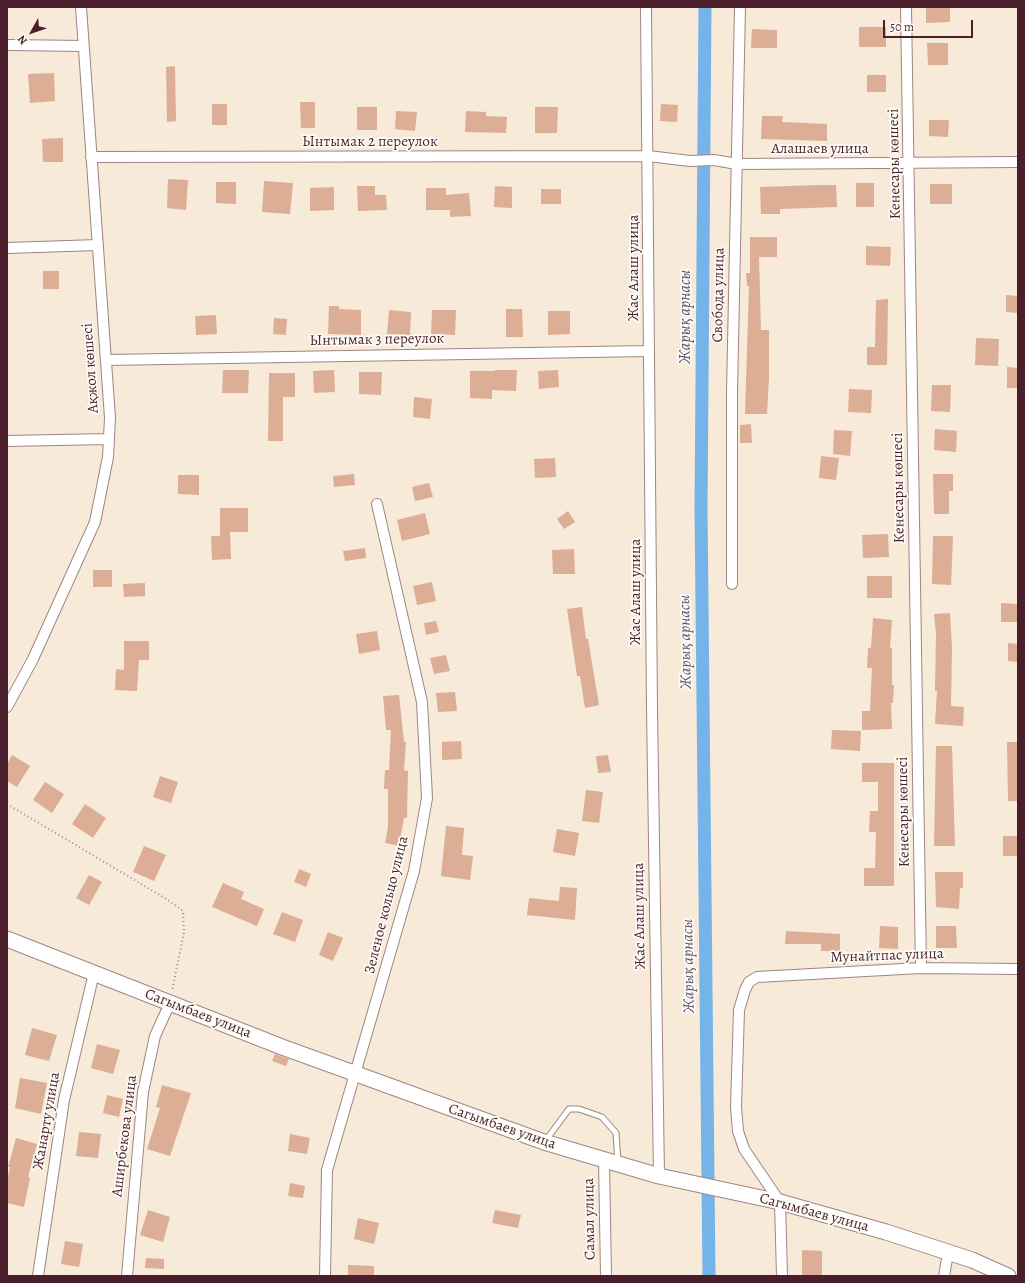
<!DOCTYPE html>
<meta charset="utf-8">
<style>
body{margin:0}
#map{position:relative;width:1025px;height:1283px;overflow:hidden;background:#f8ead8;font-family:Alegreya,serif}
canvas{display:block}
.frame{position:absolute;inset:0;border:8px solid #4a1f2b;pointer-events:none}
.north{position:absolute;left:12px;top:12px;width:40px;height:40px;-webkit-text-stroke:3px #fdfcf7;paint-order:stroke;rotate:230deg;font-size:11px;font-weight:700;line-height:16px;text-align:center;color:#4a1f2b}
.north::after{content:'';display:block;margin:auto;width:14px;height:18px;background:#4a1f2b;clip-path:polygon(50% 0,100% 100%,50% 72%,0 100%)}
.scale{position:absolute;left:883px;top:20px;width:90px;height:18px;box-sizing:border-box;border:2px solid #4a1f2b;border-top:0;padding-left:5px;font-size:12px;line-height:14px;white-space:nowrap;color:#4a1f2b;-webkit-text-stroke:3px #fdfcf7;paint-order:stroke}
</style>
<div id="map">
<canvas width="1025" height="1283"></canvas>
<div class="frame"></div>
<div class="north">N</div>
<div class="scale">50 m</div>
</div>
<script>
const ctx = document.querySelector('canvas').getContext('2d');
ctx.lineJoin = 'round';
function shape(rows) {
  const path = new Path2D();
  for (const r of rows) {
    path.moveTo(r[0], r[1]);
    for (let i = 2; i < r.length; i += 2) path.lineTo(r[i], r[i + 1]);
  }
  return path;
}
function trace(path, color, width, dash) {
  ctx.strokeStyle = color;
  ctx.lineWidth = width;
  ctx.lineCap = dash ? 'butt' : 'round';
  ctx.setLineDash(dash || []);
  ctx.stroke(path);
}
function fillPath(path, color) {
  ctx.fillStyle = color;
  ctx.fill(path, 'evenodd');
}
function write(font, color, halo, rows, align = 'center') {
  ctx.font = font + ' Alegreya,serif';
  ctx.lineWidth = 3.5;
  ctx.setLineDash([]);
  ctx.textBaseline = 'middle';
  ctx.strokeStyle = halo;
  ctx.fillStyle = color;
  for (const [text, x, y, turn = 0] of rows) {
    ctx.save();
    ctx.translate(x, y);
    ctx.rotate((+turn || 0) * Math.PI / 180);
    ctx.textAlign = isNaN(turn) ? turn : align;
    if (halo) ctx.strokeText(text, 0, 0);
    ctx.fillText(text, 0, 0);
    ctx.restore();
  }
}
const canal = shape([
 [705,7,701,508,709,1276]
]);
const building = shape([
 [926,7,950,7,950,22,926,23],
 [859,27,886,27,886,47,859,47],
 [752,29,777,30,777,48,751,48],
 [927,43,948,43,948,65,928,65],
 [175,66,176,121,167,122,166,67],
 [54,73,55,101,30,103,28,74],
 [867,75,886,75,886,92,867,92],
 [300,102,315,102,315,128,301,128],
 [212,104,227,104,227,125,212,125],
 [661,104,678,105,677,122,660,121],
 [357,107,377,107,377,130,357,130],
 [535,107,558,107,557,133,535,133],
 [396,111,417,112,415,131,395,129],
 [466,111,486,112,486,116,507,117,506,133,465,132],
 [762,116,783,116,782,122,827,124,827,141,761,139],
 [929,120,949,120,948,137,929,136],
 [63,138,63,162,43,162,42,139],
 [168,179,188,180,186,210,167,208],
 [264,181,293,183,290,214,262,212],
 [216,182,236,182,236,204,216,203],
 [856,183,874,183,874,207,856,207],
 [930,184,952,184,952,204,930,204],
 [818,185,836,185,837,207,780,209,780,214,761,214,760,187],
 [357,186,375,186,375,195,386,195,387,210,358,211],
 [495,186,512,187,512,208,494,207],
 [334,187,334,210,310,211,310,188],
 [426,188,446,188,446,195,469,193,471,216,450,217,450,210,426,210],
 [541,189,561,189,561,204,541,204],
 [750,237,777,237,777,257,759,257,761,330,769,330,769,378,767,414,745,414,749,286,747,286,746,273,750,273],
 [866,246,891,247,890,266,866,265],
 [43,271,59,271,59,289,43,289],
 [1006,295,1018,296,1018,313,1006,312],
 [888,299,887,365,867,365,867,347,875,347,876,300],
 [329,306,339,306,339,309,361,310,361,335,328,334],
 [506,309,522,309,523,337,506,337],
 [389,310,411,312,410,335,387,334],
 [432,310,456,310,455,335,431,334],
 [548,311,570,311,570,334,548,335],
 [216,315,217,334,196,335,195,316],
 [274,318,287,319,286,335,273,334],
 [976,338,999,339,998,366,975,365],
 [1007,367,1018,368,1018,388,1007,388],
 [223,370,249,370,248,393,222,393],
 [334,370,335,392,314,393,313,371],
 [495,370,517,370,516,391,492,390,492,399,470,398,470,371,495,371],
 [558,370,559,387,539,389,538,371],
 [359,372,382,372,381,395,359,394],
 [269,373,295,373,295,397,283,397,283,441,268,441],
 [932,385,951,385,950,412,931,411],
 [849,389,872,390,871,413,848,412],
 [414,397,432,399,430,419,413,417],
 [751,424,752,443,740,443,740,425],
 [935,429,957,431,956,452,934,450],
 [834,430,852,431,850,456,833,454],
 [821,456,839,458,836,480,819,478],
 [555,458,556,477,535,478,534,459],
 [354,474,355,485,334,487,333,476],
 [933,474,953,474,953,491,949,491,949,514,934,514],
 [178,475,199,475,199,495,178,494],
 [429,483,433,497,415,501,412,487],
 [220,508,248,508,248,532,230,532,231,559,212,560,211,536,220,536],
 [568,511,575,522,564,529,557,519],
 [425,513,430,534,402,541,397,520],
 [888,534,889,557,863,558,862,535],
 [933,536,953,536,951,585,932,584],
 [365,548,366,558,345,561,343,551],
 [574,549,575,574,553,574,552,550],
 [93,570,112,570,112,587,93,587],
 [867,576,892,576,892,598,867,598],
 [432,582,436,601,417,605,413,586],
 [145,583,145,596,124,597,123,584],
 [1001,603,1018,604,1018,622,1001,622],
 [582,607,586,639,588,639,599,705,585,708,580,676,577,676,567,609],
 [950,613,952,648,951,706,964,707,963,726,935,724,937,691,935,691,936,633,934,614],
 [873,618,892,620,890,648,892,648,892,685,894,685,893,703,891,703,892,729,862,730,862,711,870,711,872,668,867,668,868,648,871,648],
 [436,621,439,632,426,635,424,623],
 [377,631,380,650,359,654,356,634],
 [124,641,149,641,149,660,139,660,137,691,115,690,116,669,124,670],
 [1008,643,1018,644,1018,662,1008,661],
 [446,655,450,671,434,674,430,658],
 [455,692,457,711,438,712,436,693],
 [399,695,404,742,406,742,404,770,408,771,407,818,404,818,399,846,385,843,388,827,388,789,384,789,385,770,389,770,391,730,386,730,383,696],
 [832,730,861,731,860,751,831,749],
 [461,741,462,759,442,760,442,742],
 [1007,742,1018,742,1018,801,1008,801],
 [936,746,952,746,955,846,934,846],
 [12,755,30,766,17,787,7,781,7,764],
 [608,755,611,772,598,773,596,756],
 [862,763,894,763,894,886,864,886,864,868,875,868,876,832,869,832,870,811,878,811,878,782,862,782],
 [160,776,178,782,171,803,153,797],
 [45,782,64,794,52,813,33,800],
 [586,790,603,792,599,823,582,821],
 [85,804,106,818,93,838,72,824],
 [446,826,464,828,462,855,473,856,470,880,441,876],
 [557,829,579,833,575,856,553,852],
 [1003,836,1018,836,1018,856,1003,856],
 [144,846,166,855,154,881,133,872],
 [299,869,311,874,306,887,294,882],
 [935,872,963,872,963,888,960,888,959,909,936,907],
 [89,875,102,882,89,905,76,898],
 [223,883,244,892,241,899,264,909,257,926,212,907],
 [560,887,577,888,575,920,527,915,529,898,559,901],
 [282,912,303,920,295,942,273,934],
 [880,926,898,927,898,949,879,948],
 [936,926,956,926,957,948,936,948],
 [786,931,840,934,840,951,821,951,821,944,785,944],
 [328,932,343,938,333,961,319,955],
 [32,1028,57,1035,49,1061,25,1055],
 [97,1044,120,1050,113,1074,91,1068],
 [275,1054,289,1059,286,1066,272,1061],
 [20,1078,47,1083,41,1114,15,1108],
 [162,1085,191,1093,170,1156,147,1149,160,1108,156,1107],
 [107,1095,123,1099,119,1117,103,1113],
 [79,1132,101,1134,98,1158,76,1156],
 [290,1134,310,1138,307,1154,288,1151],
 [16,1138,37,1144,28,1177,30,1178,24,1207,7,1203,7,1181,10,1167,8,1167],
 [290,1183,305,1186,303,1198,288,1196],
 [148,1210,170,1217,163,1242,140,1235],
 [495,1210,521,1215,518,1228,492,1223],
 [358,1218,379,1223,374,1244,354,1239],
 [65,1241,83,1244,79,1267,61,1264],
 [802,1250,822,1251,822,1276,802,1276],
 [146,1258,164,1259,164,1269,145,1268],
 [348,1265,374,1266,374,1276,348,1276]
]);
const path = shape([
 [7,804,168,900,183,911,184,932,172,991]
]);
const lane = shape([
 [546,1140,569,1109,579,1109,602,1117,616,1133,618,1163]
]);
const street = shape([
 [646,7,652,708,659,1176],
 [906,7,921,968],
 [7,45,83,46],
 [91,157,648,156,690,161,714,160,737,164,1018,162],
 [7,248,98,245],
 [106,360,649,351],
 [7,441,109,439],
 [732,584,732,392,740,7],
 [7,707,33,659,95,522,108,457,110,418,81,7],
 [604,1161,606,1276],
 [38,1276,64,1100,94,973],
 [127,1276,143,1092,155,1036,170,1003],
 [325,1276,327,1170,414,871,427,798,422,702,377,504],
 [782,1276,780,1202,744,1149,738,1131,736,1107,739,1010,745,990,749,982,757,977,921,968,1018,969],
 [944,1276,948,1253]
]);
const secondary = shape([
 [7,939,282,1047,544,1142,659,1176,780,1202,886,1232,972,1260,1008,1276]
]);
const streetNames = [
 ["Ынтымак 2 переулок",370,142],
 ["Алашаев улица",820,149],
 ["Кенесары көшесі",895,164,-91],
 ["Жас Алаш улица",634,268,-90],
 ["Свобода улица",719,295,-89],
 ["Ынтымак 3 переулок",377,340,-1],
 ["Ақжол көшесі",91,368,-94],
 ["Кенесары көшесі",899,488,-91],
 ["Жас Алаш улица",636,592,-90],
 ["Кенесары көшесі",904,812,-91],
 ["Зеленое кольцо улица",387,905,-76],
 ["Жас Алаш улица",640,916,-91],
 ["Мунайтпас улица",887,956,-2],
 ["Сагымбаев улица",198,1014,21],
 ["Жанарту улица",47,1121,-80],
 ["Сагымбаев улица",502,1127,19],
 ["Аширбекова улица",125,1136,-83],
 ["Сагымбаев улица",814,1213,15],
 ["Самал улица",590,1219,-91]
];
const waterNames = [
 ["Жарық арнасы",686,317,-90],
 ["Жарық арнасы",686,642,-91],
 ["Жарық арнасы",689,966,-91]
];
trace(canal, '#74b4e8', 13);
fillPath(building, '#dbae95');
trace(lane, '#a18482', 7);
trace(street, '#a18482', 12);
trace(secondary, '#a18482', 17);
trace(path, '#a18482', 2, [1, 3]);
trace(lane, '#fff', 5);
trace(street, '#fff', 10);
trace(secondary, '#fff', 15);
write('15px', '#4a1f2b', '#fdfcf7', streetNames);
write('italic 16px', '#59536d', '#fdfcf7', waterNames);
</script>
